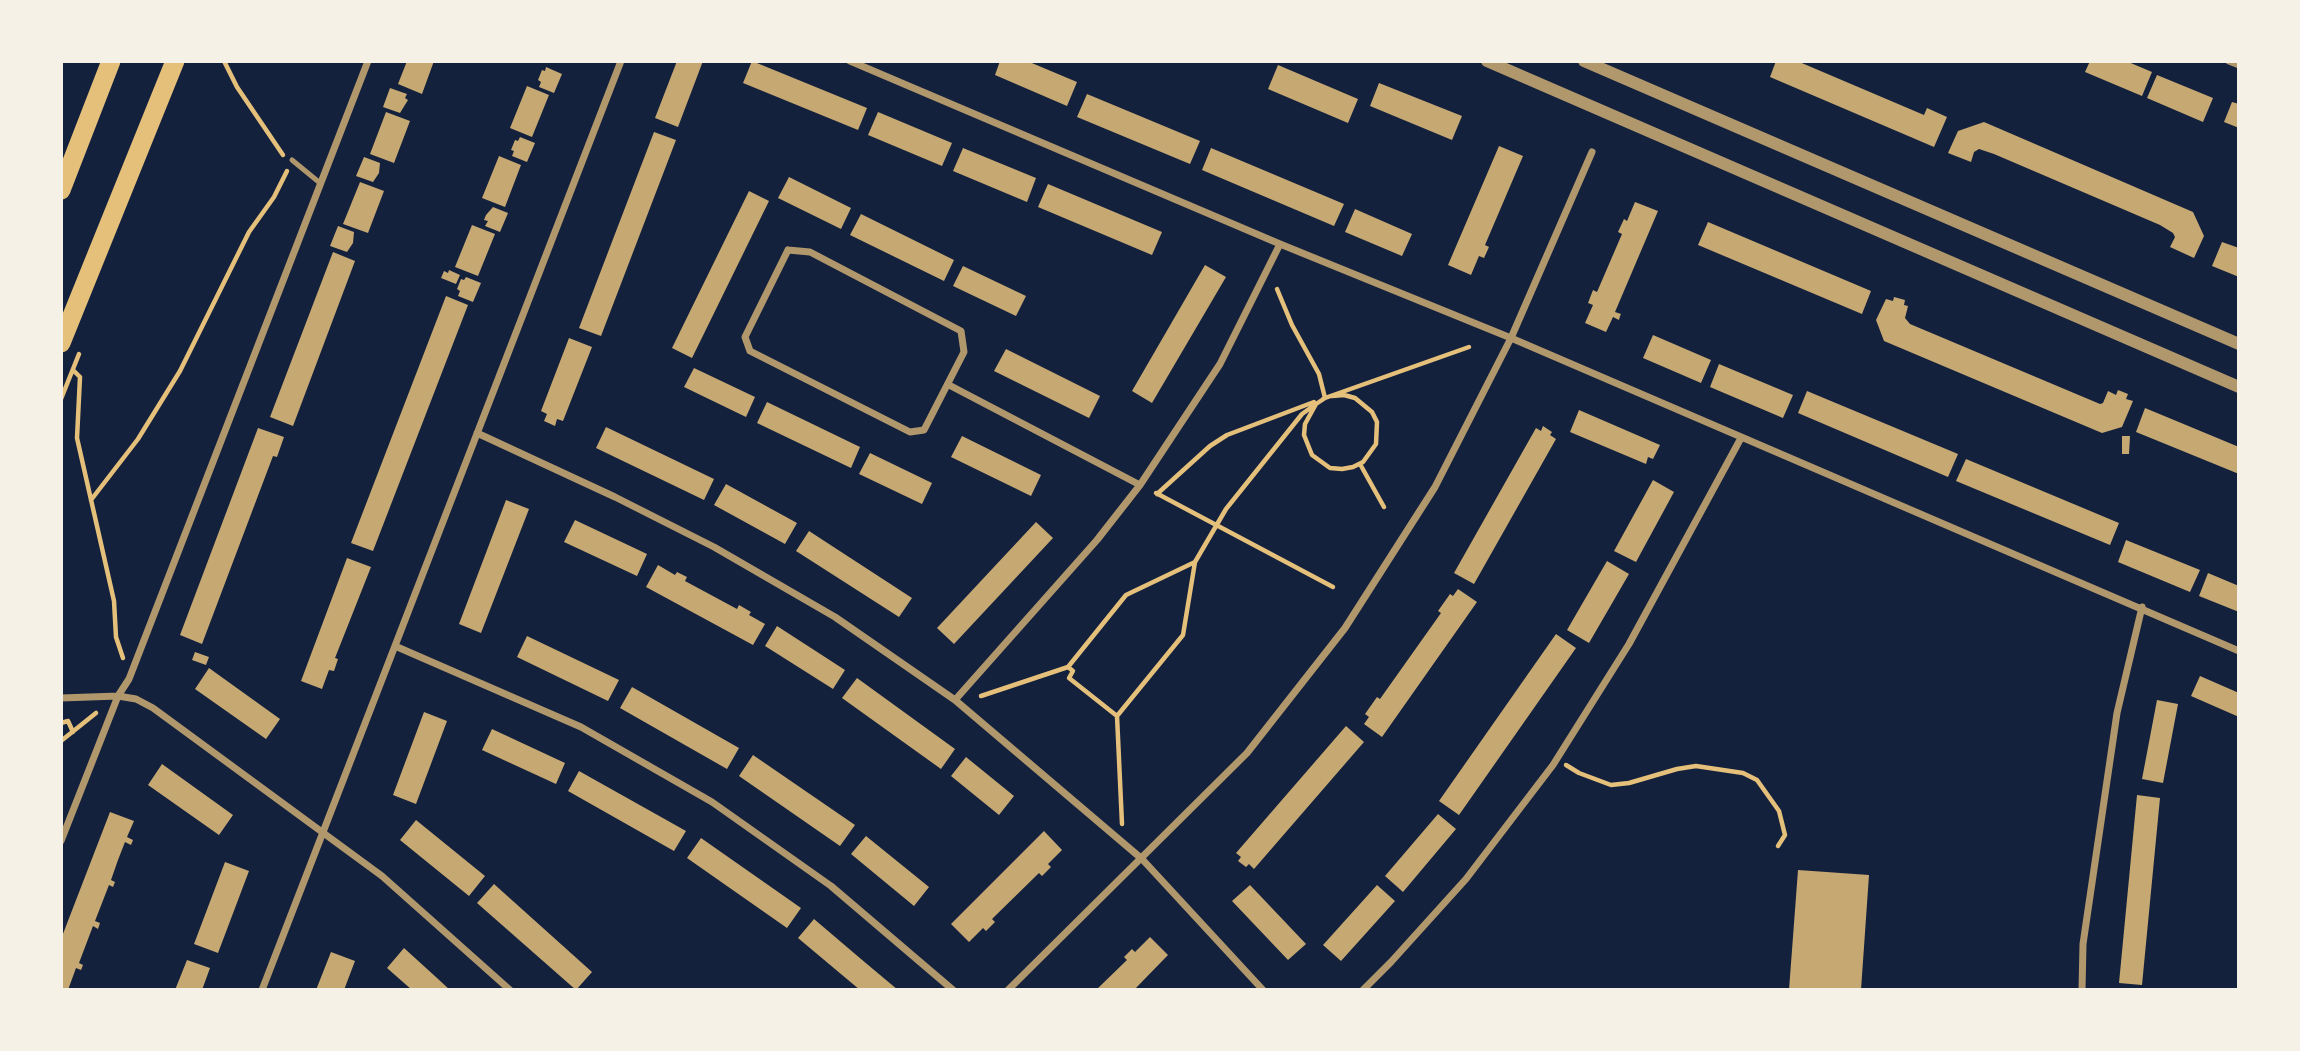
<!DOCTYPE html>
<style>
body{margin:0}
#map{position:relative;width:2300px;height:1051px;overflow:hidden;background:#14213d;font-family:"DejaVu Sans",sans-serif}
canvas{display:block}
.frame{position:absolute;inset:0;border:63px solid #f6f1e7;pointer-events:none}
</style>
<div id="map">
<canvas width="2300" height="1051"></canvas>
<div class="frame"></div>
</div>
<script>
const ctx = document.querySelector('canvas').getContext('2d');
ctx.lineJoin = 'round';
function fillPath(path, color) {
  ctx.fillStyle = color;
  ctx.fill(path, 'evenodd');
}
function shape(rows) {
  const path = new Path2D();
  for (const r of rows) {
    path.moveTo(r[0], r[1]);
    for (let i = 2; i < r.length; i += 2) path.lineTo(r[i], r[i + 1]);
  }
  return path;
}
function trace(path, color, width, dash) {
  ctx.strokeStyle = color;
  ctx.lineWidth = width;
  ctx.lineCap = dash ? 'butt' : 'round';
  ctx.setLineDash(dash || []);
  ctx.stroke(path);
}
const building = shape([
 [407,61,434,61,422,94,398,84],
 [677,61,703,61,678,127,655,118],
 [752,61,867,108,858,130,743,83],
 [1000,61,1027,61,1077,82,1067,106,995,75],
 [1776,61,1797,61,1924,115,1927,108,1947,117,1934,147,1770,77],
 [2090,61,2126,61,2152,72,2142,96,2085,72],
 [1278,65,1358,99,1348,123,1268,89],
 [546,67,562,74,554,93,539,87,541,82,538,80,542,70,545,71],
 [2157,75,2213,98,2203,122,2147,98],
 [1379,83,1462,116,1452,140,1370,106],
 [527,86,549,95,532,137,510,128],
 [390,88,407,94,405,98,408,100,400,113,383,107],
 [1087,94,1200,141,1190,164,1077,117],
 [2232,102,2239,104,2239,128,2224,122],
 [386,112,410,121,394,163,370,154],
 [878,112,952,143,942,166,868,135],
 [1984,122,2193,212,2204,236,2194,258,2170,247,2175,237,2173,233,2160,225,1994,154,1979,149,1974,152,1971,162,1948,153,1958,131],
 [654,132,676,140,601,336,579,328],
 [520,137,535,143,527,162,512,156,514,151,511,150,515,140,518,141],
 [1499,146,1523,156,1485,245,1489,247,1484,258,1479,256,1471,275,1448,265],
 [963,148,1036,178,1027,202,953,171],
 [1211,148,1344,204,1334,226,1202,170],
 [499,156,521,165,505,207,482,198],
 [364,157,380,163,379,173,373,182,356,176],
 [789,177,851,208,841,229,778,198],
 [360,182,384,191,368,233,343,224],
 [1048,184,1162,232,1152,255,1038,207],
 [749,191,769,201,692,358,672,348],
 [1635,202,1658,211,1615,312,1621,314,1620,316,1619,320,1613,317,1606,332,1585,323,1593,305,1588,303,1593,290,1597,292,1622,234,1618,232,1624,219,1627,221],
 [493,207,508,213,500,232,485,226,488,221,484,220,486,215],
 [1355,209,1412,234,1402,256,1345,232],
 [861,214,954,260,944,281,850,235],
 [1708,222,1871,291,1862,314,1698,245],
 [472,225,495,234,478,276,455,267],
 [338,226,354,232,353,243,347,252,330,246],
 [2222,242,2239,248,2239,277,2212,266],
 [333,252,355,261,293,426,270,417],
 [1205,265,1226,277,1152,403,1132,391],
 [963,266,1026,296,1016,316,953,286],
 [449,270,460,275,456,284,441,278,444,271,448,273],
 [466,277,481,283,473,302,458,296,460,291,457,289,461,279,464,280],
 [446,296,468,305,373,551,351,543],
 [1894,297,1905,300,1904,305,1908,306,1905,318,1910,324,2100,404,2103,403,2108,391,2116,395,2118,390,2128,394,2126,399,2133,401,2122,427,2102,433,1884,341,1876,320,1886,299,1893,301],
 [1653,335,1711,360,1701,383,1643,358],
 [569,338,592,347,563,421,557,419,555,426,544,421,547,414,541,411],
 [1006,349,1100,396,1089,418,994,371],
 [1719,364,1793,395,1783,418,1710,387],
 [694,368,755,397,746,417,684,387],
 [1807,391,1958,454,1948,477,1798,413],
 [767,402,860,447,851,468,757,423],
 [2145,408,2239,447,2239,474,2136,432],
 [1579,410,1660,445,1653,459,1648,457,1646,464,1570,432],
 [1543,426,1552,432,1550,435,1556,439,1474,584,1454,573,1536,428,1541,431],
 [606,427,714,479,704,500,596,448],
 [258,428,284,437,277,457,273,456,202,644,180,635],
 [962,436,1041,475,1031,496,951,457],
 [2122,436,2130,436,2129,454,2122,454],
 [870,453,932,483,922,504,859,474],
 [1966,459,2119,523,2110,545,1956,481],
 [1653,480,1674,492,1636,562,1614,551],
 [726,484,797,523,785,544,714,505],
 [506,500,529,509,481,633,459,624],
 [575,520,647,554,637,576,564,542],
 [1036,522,1053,538,954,644,937,628],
 [809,531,912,598,899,617,796,551],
 [2126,540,2200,570,2190,592,2118,562],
 [347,558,371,567,335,658,338,659,334,671,329,670,322,689,301,681],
 [1607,561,1629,574,1589,643,1567,630],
 [658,565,675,575,677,572,687,577,685,581,737,609,739,605,751,612,749,615,765,624,753,645,646,587],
 [2208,573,2239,586,2239,612,2199,596],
 [1458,589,1477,602,1382,737,1364,724,1369,717,1365,714,1377,697,1380,699,1441,613,1438,611,1450,594,1453,596],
 [777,626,845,670,833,689,765,646],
 [1556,634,1576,648,1459,815,1439,801],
 [527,636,619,680,608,701,517,657],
 [195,652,209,657,206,665,192,660],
 [209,668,280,719,266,739,195,689],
 [2200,676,2239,693,2239,717,2191,696],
 [857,678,955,749,941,769,842,698],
 [632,687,739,748,727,769,620,708],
 [2157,700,2178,704,2163,783,2142,779],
 [424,712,447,721,416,804,393,795],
 [1346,726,1364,742,1254,869,1249,864,1246,867,1238,861,1241,857,1236,853],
 [492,729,565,763,556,784,482,750],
 [753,755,855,825,840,846,739,776],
 [966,757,1014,796,999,815,951,776],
 [162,764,233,815,219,835,148,785],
 [579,771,686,831,674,851,568,791],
 [2137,795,2160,798,2142,985,2119,983],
 [110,812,134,821,127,837,133,840,131,845,125,842,118,860,111,880,115,882,113,887,109,885,95,921,100,923,98,929,93,926,79,963,83,965,81,970,76,968,68,990,61,990,61,939],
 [1438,814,1456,829,1403,892,1385,876],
 [416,820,485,876,469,896,400,840],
 [1044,831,1062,850,1048,864,1051,867,1042,876,1039,873,992,919,995,922,986,931,983,928,969,942,951,924],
 [866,836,929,887,914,906,851,854],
 [701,838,801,908,787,928,687,858],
 [225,862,249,871,218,953,194,944],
 [1798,870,1869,875,1861,990,1789,990],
 [494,884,592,972,576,990,477,903],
 [1250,885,1306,944,1288,960,1232,901],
 [1377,885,1395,901,1341,961,1323,945],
 [814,919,861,959,898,990,860,990,798,938],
 [1150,937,1168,955,1134,990,1096,990,1127,960,1124,957,1132,949,1135,952],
 [404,948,437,978,450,990,412,990,387,968],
 [331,952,355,961,344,990,316,990],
 [187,960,210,968,202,990,175,990]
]);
const path = shape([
 [224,61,237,87,283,155],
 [61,62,61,61],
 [1277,289,1292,325,1319,374,1325,398,1323,399],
 [73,370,80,377,77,438,114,601,116,637,123,658],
 [1332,396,1344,395,1355,398,1372,412,1377,422,1376,444,1363,462,1353,467,1342,469,1330,468,1312,455,1304,435,1305,424,1316,404,1325,398,1469,347],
 [61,399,79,354],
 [1360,464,1384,507],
 [1156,493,1333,587],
 [1157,494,1210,446,1227,435,1314,402],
 [91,500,138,439,180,371,249,232,274,197,287,171],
 [981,696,1068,667],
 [1117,716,1069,678,1073,671,1068,667,1126,595,1195,562],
 [61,723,68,721,73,732],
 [61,741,96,713],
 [1566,765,1579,773,1611,785,1629,783,1677,769,1696,766,1743,773,1757,780,1779,811,1785,835,1778,846],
 [1122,824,1117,716,1183,635,1195,562,1226,509,1302,414,1316,404]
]);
const service = shape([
 [292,160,320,183]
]);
const minor = shape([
 [850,61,1280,244,1511,338,2239,651],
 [2229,61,2239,65],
 [788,250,810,252,961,331,964,352,924,430,910,432,750,351,745,337,788,250],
 [949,385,1140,485],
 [477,433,615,497,714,547,835,617,955,700,1142,859,1263,990],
 [395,646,581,727,712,802,831,886,953,990],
 [61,698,118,696,136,699,153,708,382,876,510,990],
 [955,700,1097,540,1140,485,1220,364,1280,244],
 [61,841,118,696,129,679,368,61],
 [262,990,621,61],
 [1008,990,1247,753,1345,628,1435,487,1511,338,1592,152],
 [1363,990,1391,962,1466,879,1553,765,1629,644,1741,438],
 [2082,990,2083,944,2117,713,2142,607]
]);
const tertiary = shape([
 [1487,61,2239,387],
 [1584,61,2239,344]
]);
const trunk = shape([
 [61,190,111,61],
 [61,343,175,61]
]);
fillPath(building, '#c6a872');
trace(path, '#e5c07b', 4.5);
trace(service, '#b1986c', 5);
trace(minor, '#b1986c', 7);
trace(tertiary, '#b1986c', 12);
trace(trunk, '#e5c07b', 19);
</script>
